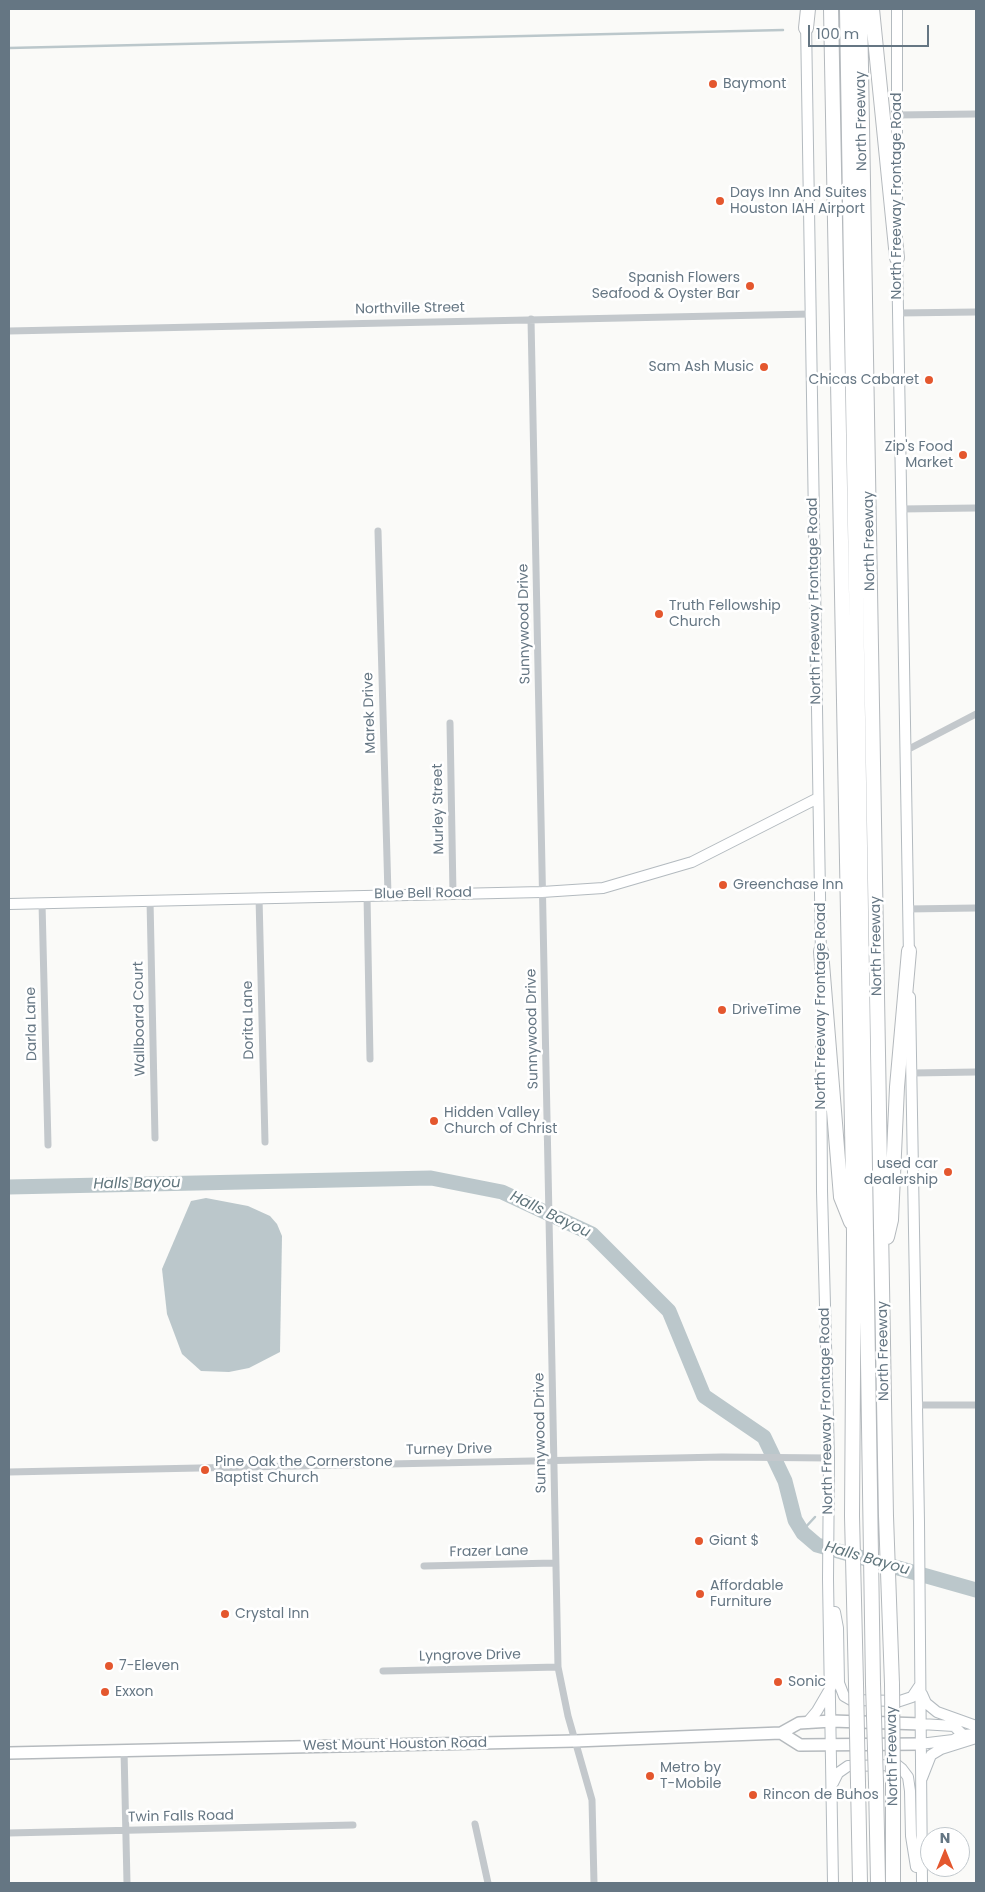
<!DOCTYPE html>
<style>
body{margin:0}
#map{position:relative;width:985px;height:1892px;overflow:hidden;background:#fafaf8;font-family:Poppins,sans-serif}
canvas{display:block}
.frame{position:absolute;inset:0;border:10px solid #657683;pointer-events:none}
.north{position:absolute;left:920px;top:1827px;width:50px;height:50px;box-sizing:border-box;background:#fff;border:1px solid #c1c8cd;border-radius:50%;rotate:0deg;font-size:14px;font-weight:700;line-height:20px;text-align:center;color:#657683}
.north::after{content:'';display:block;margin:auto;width:18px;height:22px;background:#e4572e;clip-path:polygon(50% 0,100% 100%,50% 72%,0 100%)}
.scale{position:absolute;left:808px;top:25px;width:121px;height:22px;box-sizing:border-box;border:2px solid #657683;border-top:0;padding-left:6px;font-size:15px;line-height:18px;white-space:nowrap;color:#657683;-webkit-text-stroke:4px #fff;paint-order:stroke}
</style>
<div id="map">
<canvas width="985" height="1892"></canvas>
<div class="frame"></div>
<div class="north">N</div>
<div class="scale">100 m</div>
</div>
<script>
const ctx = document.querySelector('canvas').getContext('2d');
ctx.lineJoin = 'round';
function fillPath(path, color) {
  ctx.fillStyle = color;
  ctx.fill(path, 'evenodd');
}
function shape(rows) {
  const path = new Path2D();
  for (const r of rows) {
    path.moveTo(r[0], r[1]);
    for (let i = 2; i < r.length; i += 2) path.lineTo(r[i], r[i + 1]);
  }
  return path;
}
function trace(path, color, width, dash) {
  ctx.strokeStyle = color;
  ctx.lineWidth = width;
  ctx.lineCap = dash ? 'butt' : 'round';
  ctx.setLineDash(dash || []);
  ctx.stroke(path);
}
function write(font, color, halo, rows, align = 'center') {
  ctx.font = font + ' Poppins,sans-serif';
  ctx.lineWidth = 5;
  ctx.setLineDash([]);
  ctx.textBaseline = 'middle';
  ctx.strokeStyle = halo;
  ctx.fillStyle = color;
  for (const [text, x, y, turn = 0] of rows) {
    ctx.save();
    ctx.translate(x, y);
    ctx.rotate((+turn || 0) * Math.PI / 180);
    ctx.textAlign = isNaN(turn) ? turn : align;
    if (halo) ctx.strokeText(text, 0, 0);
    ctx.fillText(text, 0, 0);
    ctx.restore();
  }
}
const water = shape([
 [206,1198,248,1206,270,1216,277,1224,282,1236,280,1352,249,1368,229,1372,201,1371,182,1354,167,1314,162,1269,191,1201]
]);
const stream = shape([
 [9,48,783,30],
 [802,1531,815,1517]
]);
const river = shape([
 [9,1187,431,1178,502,1192,592,1234,669,1311,704,1396,764,1437,785,1481,795,1520,803,1533,817,1545,976,1590]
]);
const street = shape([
 [896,115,976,114],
 [898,313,976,312],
 [531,319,558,1667,568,1716,592,1800,594,1883],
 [9,331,811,314],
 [901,509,976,508],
 [378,531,388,895],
 [450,723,453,894],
 [905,751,976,714],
 [367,895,370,1059],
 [259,897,265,1142],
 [150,900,155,1138],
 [42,903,48,1145],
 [907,909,976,908],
 [913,1073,976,1072],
 [917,1405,976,1405],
 [9,1472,722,1457,829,1458],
 [424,1566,554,1563],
 [383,1671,558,1667],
 [124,1750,127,1883],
 [475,1824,488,1883],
 [9,1833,353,1825]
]);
const secondary = shape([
 [806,22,821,957],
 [897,198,897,9],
 [897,252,909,958],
 [9,904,542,892,603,888,692,862,818,798],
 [910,997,919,1522,922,1883],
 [821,1024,822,1191,829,1458,828,1579,833,1883],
 [835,1612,838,1628,839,1683,844,1696,851,1700,900,1701,912,1697,920,1685],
 [922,1694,926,1703,937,1712,976,1726],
 [807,1723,817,1711,831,1687],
 [921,1724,954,1726,963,1735],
 [920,1744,953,1740,963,1735,976,1734],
 [922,1778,931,1755,941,1749,976,1738],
 [833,1783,838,1773,848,1766,897,1765,902,1769,908,1777,910,1791,911,1836,916,1867]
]);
const primary = shape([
 [781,1733,800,1745,920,1744],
 [9,1753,575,1741,781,1733,799,1723,832,1721,921,1724]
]);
const highway = shape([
 [831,9,854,1233,852,1516,856,1684],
 [847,9,873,1684],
 [860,9,886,1516,892,1684],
 [872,9,897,258],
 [806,28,808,9],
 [821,951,841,1197,851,1222],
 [887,1237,891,1220,897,1087,909,951],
 [858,1783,860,1883],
 [876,1783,878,1883],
 [893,1783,893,1883]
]);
const highwayBridge = shape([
 [856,1684,858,1783],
 [873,1684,876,1783],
 [892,1684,893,1783]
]);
const markers = [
 [713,84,5,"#e4572e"],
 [720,201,5,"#e4572e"],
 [750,286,5,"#e4572e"],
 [764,367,5,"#e4572e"],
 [929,380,5,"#e4572e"],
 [963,455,5,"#e4572e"],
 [659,614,5,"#e4572e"],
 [723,885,5,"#e4572e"],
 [722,1010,5,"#e4572e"],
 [434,1121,5,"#e4572e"],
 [948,1172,5,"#e4572e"],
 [205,1470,5,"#e4572e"],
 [699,1541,5,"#e4572e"],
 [700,1594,5,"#e4572e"],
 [225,1614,5,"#e4572e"],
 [109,1666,5,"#e4572e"],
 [778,1682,5,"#e4572e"],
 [105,1692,5,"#e4572e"],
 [650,1776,5,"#e4572e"],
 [753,1795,5,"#e4572e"]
];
const poiNames = [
 ["Baymont",723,84],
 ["Days Inn And Suites",730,193],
 ["Houston IAH Airport",730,209],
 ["Spanish Flowers",740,278,"right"],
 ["Seafood & Oyster Bar",740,294,"right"],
 ["Sam Ash Music",754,367,"right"],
 ["Chicas Cabaret",919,380,"right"],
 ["Zip's Food",953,447,"right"],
 ["Market",953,463,"right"],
 ["Truth Fellowship",669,606],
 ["Church",669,622],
 ["Greenchase Inn",733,885],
 ["DriveTime",732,1010],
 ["Hidden Valley",444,1113],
 ["Church of Christ",444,1129],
 ["used car",938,1164,"right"],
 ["dealership",938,1180,"right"],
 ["Pine Oak the Cornerstone",215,1462],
 ["Baptist Church",215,1478],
 ["Giant $",709,1541],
 ["Affordable",710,1586],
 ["Furniture",710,1602],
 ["Crystal Inn",235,1614],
 ["7-Eleven",119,1666],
 ["Sonic",788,1682],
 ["Exxon",115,1692],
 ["Metro by",660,1768],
 ["T-Mobile",660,1784],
 ["Rincon de Buhos",763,1795]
];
const streetNames = [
 ["North Freeway",862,121,-91],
 ["North Freeway Frontage Road",897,196,-90],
 ["Northville Street",410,309,-1],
 ["North Freeway",870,541,-91],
 ["North Freeway Frontage Road",815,601,-91],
 ["Sunnywood Drive",525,624,-91],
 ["Marek Drive",370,713,-92],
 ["Murley Street",439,809,-91],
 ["Blue Bell Road",423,894,-1],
 ["North Freeway",877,946,-91],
 ["North Freeway Frontage Road",821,1006,-90],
 ["Wallboard Court",140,1019,-91],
 ["Dorita Lane",249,1020,-91],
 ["Darla Lane",32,1024,-91],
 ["Sunnywood Drive",533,1029,-91],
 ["North Freeway",884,1351,-91],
 ["North Freeway Frontage Road",827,1411,-91],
 ["Sunnywood Drive",541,1433,-91],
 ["Turney Drive",449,1450,-1],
 ["Frazer Lane",489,1552,-1],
 ["Lyngrove Drive",470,1656,-1],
 ["West Mount Houston Road",395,1745,-1],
 ["North Freeway",893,1756,-91],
 ["Twin Falls Road",181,1817,-1]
];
const waterNames = [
 ["Halls Bayou",137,1184,-1],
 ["Halls Bayou",550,1215,26],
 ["Halls Bayou",867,1559,16]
];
fillPath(water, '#bbc7cb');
trace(stream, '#bbc7cb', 2.5);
trace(river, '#bbc7cb', 15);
trace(secondary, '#b3babf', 12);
trace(primary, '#b5babe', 14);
trace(highway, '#b4b9bd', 16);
trace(street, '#c3c8cc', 7);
trace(secondary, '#fff', 10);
trace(primary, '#fff', 11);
trace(highway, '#fff', 14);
trace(highwayBridge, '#b4b9bd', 16, []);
trace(highwayBridge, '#fff', 14);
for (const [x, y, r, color] of markers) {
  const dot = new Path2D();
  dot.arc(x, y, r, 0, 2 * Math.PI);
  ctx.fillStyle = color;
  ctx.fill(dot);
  trace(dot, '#fff', 2);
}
write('14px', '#657683', '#fff', poiNames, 'left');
write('14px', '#657683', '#fff', streetNames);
write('italic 15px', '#60757c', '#fff', waterNames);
</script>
